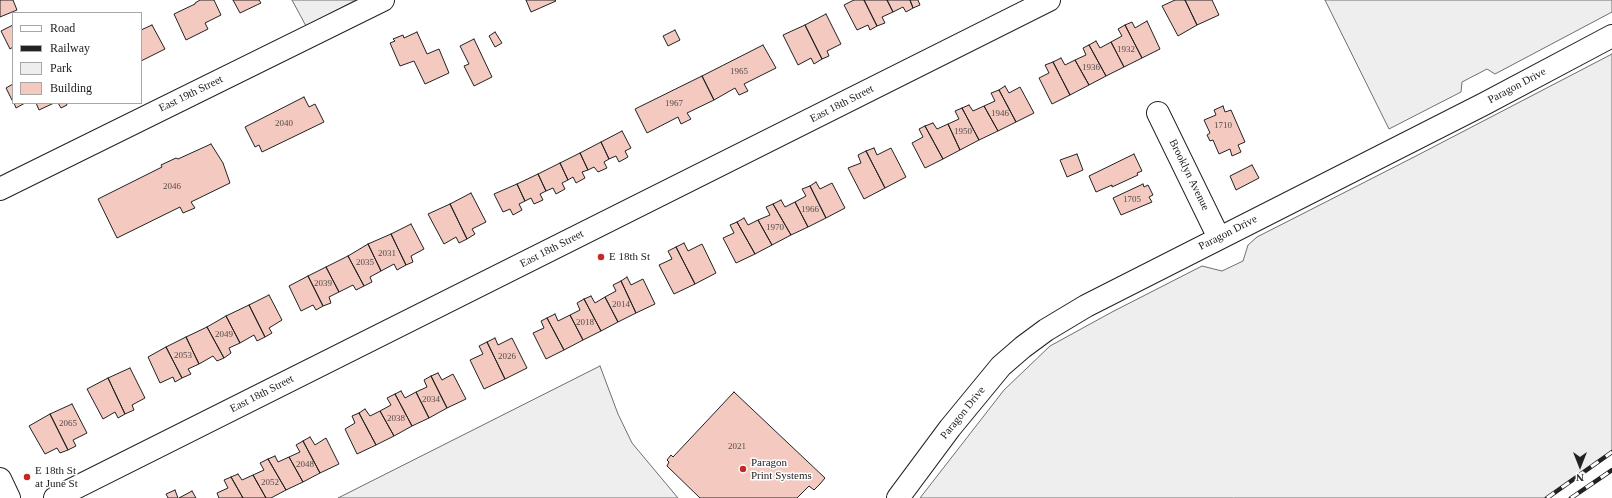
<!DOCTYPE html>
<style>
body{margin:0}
#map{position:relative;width:1612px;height:498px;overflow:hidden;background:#fff;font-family:"Times New Roman",serif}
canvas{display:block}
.legend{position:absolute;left:12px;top:12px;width:130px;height:92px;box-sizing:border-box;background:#fff;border:1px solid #a7a7a7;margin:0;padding:5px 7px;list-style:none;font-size:12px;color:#222}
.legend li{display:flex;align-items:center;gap:8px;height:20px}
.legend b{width:20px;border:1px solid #a7a7a7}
.north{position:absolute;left:1560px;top:446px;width:40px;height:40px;-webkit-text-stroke:3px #fff;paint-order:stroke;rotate:180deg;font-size:11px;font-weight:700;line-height:16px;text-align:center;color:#222}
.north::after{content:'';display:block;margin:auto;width:14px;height:18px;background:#222;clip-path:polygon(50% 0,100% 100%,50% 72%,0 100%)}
</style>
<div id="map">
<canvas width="1612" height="498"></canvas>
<ul class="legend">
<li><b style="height:5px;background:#fff"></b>Road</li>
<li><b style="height:5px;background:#222"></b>Railway</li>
<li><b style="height:11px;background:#eee"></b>Park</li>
<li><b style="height:11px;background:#f3c9c0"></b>Building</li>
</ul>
<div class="north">N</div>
</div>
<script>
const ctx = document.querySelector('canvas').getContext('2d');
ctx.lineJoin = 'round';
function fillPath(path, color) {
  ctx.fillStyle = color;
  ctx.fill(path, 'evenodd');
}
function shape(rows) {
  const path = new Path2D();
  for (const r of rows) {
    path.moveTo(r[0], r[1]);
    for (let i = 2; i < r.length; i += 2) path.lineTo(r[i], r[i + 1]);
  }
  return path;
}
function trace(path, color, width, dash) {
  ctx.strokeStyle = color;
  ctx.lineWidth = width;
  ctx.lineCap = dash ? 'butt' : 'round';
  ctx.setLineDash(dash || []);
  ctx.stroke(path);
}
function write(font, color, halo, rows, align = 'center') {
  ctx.font = font + ' "Times New Roman",serif';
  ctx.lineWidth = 3;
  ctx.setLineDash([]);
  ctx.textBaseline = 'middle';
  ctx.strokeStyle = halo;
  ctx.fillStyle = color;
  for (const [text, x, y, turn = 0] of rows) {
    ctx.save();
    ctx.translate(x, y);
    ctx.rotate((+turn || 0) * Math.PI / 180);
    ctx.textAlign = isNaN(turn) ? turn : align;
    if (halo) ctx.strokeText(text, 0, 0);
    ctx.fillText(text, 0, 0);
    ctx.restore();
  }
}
const green = shape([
 [292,0,356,0,306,26,292,0],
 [1325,0,1612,0,1612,12,1495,74,1487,69,1462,82,1461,92,1389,129,1325,0],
 [1612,54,1612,452,1547,498,920,498,1004,390,1050,346,1112,312,1202,266,1222,271,1243,261,1248,245,1257,237,1416,156,1612,54],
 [600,366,618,414,632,443,678,498,338,498,600,366]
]);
const building = shape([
 [0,0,13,0,17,10,0,17,0,0],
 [200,0,214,0,221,15,205,23,208,29,186,40,174,14,195,4,195,3,200,0],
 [233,0,259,0,261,3,240,13,233,0],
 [526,0,555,0,556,1,531,12,526,0],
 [854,0,864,0,877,26,870,30,868,25,857,30,844,5,854,0],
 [864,0,887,0,893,12,882,17,885,23,877,26,864,0],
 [887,0,910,0,913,8,906,12,903,7,893,12,887,0],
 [910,0,918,0,920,5,913,8,910,0],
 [1175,0,1185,0,1197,25,1178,36,1162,6,1175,0],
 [1185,0,1212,0,1219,15,1197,25,1185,0],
 [826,14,841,44,827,51,829,56,822,59,805,25,826,14],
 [1147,21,1160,49,1142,58,1125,25,1132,22,1135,28,1147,21],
 [13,25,13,47,10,49,1,31,13,25],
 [152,25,165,49,141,61,141,30,152,25],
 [805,25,822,59,814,64,811,58,798,65,783,35,805,25],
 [1125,25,1142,58,1124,67,1111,42,1122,36,1118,29,1125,25],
 [675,30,680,40,668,46,663,36,675,30],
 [417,32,427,54,439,49,449,73,425,84,414,61,400,66,390,43,395,41,393,39,403,35,404,38,417,32],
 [495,32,502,43,495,47,489,36,495,32],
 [474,39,492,77,474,86,464,66,469,64,460,46,474,39],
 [1096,41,1100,48,1111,42,1124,67,1106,76,1089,45,1096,41],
 [763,45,776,68,744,84,748,91,739,95,735,88,714,100,702,76,763,45],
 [1089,45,1106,76,1089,85,1075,60,1086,55,1083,48,1089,45],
 [1061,58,1065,65,1075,60,1089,85,1070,95,1053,62,1061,58],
 [1053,62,1070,95,1052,104,1039,78,1049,73,1045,65,1053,62],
 [702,76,714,100,687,113,691,119,681,124,678,117,647,133,635,109,702,76],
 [13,84,13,102,6,88,13,84],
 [1005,86,1009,93,1020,87,1034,113,1016,122,999,90,1005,86],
 [999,90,1016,122,998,131,984,106,995,101,991,93,999,90],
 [304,97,309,107,315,104,324,122,262,152,259,145,255,147,245,127,304,97],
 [14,103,25,103,16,108,14,103],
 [36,103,54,103,39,110,36,103],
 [58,103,66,103,67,105,61,108,58,103],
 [969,105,973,111,984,106,998,131,979,140,962,108,969,105],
 [1223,106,1225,112,1231,110,1245,142,1238,145,1241,152,1232,156,1230,149,1219,154,1213,140,1210,141,1207,135,1210,133,1204,120,1216,115,1214,110,1223,106],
 [962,108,979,140,960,150,948,124,959,119,955,111,962,108],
 [933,123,937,129,948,124,960,150,943,159,925,126,933,123],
 [925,126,943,159,925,168,912,143,923,137,919,129,925,126],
 [622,131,631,148,625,151,628,157,619,162,616,156,609,159,601,142,622,131],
 [601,142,609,159,604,162,607,168,598,172,594,167,588,170,580,153,601,142],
 [211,144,223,163,230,183,191,202,195,208,183,213,180,207,117,238,98,199,162,167,161,165,176,158,178,159,211,144],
 [874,148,877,155,891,148,906,177,885,188,866,151,874,148],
 [866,151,885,188,864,199,848,168,861,163,858,155,866,151],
 [580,153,588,170,582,172,585,178,576,183,573,177,568,180,560,163,580,153],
 [1077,154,1083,170,1067,177,1060,160,1077,154],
 [1134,154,1142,171,1137,173,1138,175,1112,187,1112,185,1096,192,1089,176,1134,154],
 [560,163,568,180,562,183,565,189,556,194,553,188,546,191,538,174,560,163],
 [1252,165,1259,178,1236,190,1230,176,1252,165],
 [538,174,546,191,540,194,543,200,534,204,531,198,525,201,517,184,538,174],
 [816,182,820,189,832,183,845,208,826,218,810,186,816,182],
 [517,184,525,201,519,204,522,210,513,215,510,209,503,212,494,194,517,184],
 [1143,184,1144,187,1148,185,1153,195,1149,197,1152,202,1121,215,1113,198,1143,184],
 [810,186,826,218,808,227,795,202,806,196,802,189,810,186],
 [471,193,486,222,472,229,475,234,467,239,450,204,471,193],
 [781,200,785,207,795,202,808,227,791,235,773,204,781,200],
 [450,204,467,239,459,243,456,237,444,244,428,214,450,204],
 [773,204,791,235,772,245,758,220,770,215,766,207,773,204],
 [744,218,748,225,758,220,772,245,755,254,737,222,744,218],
 [737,222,755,254,736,263,723,238,734,233,730,225,737,222],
 [411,224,424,249,411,256,413,262,406,265,391,234,411,224],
 [391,234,406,265,397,270,394,264,381,271,368,244,391,234],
 [684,243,688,251,702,244,716,273,695,284,676,247,684,243],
 [368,244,381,271,370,277,372,282,364,286,348,256,368,244],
 [676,247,695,284,674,294,659,265,672,259,668,251,676,247],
 [348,256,364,286,356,290,353,285,339,292,326,267,348,256],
 [326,267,339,292,329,297,331,303,323,306,308,276,326,267],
 [308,276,323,306,316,310,313,305,301,311,289,286,308,276],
 [627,277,631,285,643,279,655,304,636,313,621,281,627,277],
 [621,281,636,313,618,322,605,297,616,291,613,285,621,281],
 [269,295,282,320,269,328,272,333,265,337,249,305,269,295],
 [591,296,595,303,605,297,618,322,601,331,584,299,591,296],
 [584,299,601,331,583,340,570,315,580,310,577,303,584,299],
 [249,305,265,337,257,341,254,335,240,343,226,316,249,305],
 [555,314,558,321,570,315,583,340,564,350,547,318,555,314],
 [226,316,240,343,229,348,231,353,224,358,207,327,226,316],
 [547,318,564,350,546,359,533,333,544,328,541,321,547,318],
 [207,327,224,358,217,361,213,356,199,364,186,337,207,327],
 [186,337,199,364,188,369,191,374,182,378,166,347,186,337],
 [495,338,498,345,512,338,527,368,505,379,487,342,495,338],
 [487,342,505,379,484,389,470,360,483,354,479,346,487,342],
 [166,347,182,378,175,382,173,377,160,383,148,357,166,347],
 [130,368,145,398,132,405,134,410,125,414,108,378,130,368],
 [438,373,442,380,453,374,466,399,447,408,431,376,438,373],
 [431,376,447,408,429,418,416,392,427,387,424,380,431,376],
 [108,378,125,414,118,418,115,412,103,419,87,389,108,378],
 [401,391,405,398,416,392,429,418,412,426,395,394,401,391],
 [734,392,825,478,820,484,814,490,809,486,797,498,700,498,667,466,669,462,667,460,671,455,673,457,734,392],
 [395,394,412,426,394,436,380,411,391,405,387,398,395,394],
 [72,404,87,433,73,440,76,446,68,450,50,414,72,404],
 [365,409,370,416,380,411,394,436,376,445,359,413,365,409],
 [359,413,376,445,357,454,345,429,355,423,352,416,359,413],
 [50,414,68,450,60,453,57,448,45,454,29,426,50,414],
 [310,437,315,445,326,438,339,464,320,473,303,441,310,437],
 [303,441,320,473,303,482,289,457,300,452,296,445,303,441],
 [275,456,278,462,289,457,303,482,286,490,268,459,275,456],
 [268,459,286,490,271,498,266,498,253,475,264,470,260,463,268,459],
 [238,474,242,480,253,475,266,498,243,498,231,477,238,474],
 [231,477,243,498,219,498,217,493,228,488,224,480,231,477],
 [175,490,178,498,168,498,166,494,175,490],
 [192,491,196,498,179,498,192,491]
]);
const minor = shape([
 [1158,113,1219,238],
 [0,189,383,0],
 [0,479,9,498],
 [55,498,1049,0],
 [898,498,950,428,1001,366,1023,347,1046,330,1086,306,1484,104,1612,36]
]);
const rail = shape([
 [1547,498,1612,452],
 [1571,498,1612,470]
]);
const markers = [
 [601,257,4,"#c62828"],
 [743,469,4,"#c62828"],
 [27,477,4,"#c62828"]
];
const numberNames = [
 ["1932",1126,50],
 ["1936",1091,68],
 ["1965",739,72],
 ["1967",674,104],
 ["1946",1000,114],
 ["2040",284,124],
 ["1710",1223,126],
 ["1950",963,132],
 ["2046",172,187],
 ["1705",1132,200],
 ["1966",810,210],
 ["1970",775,228],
 ["2031",387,254],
 ["2035",365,263],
 ["2039",323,284],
 ["2014",621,305],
 ["2018",585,323],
 ["2049",224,335],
 ["2053",183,356],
 ["2026",507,357],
 ["2034",431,400],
 ["2038",396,419],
 ["2065",68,424],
 ["2021",737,447],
 ["2048",305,465],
 ["2052",270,483]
];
const streetNames = [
 ["Paragon Drive",1517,86,-28],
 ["East 19th Street",191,94,-26],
 ["East 18th Street",842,104,-27],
 ["Brooklyn Avenue",1189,175,64],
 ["Paragon Drive",1228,233,-27],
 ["East 18th Street",552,249,-27],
 ["East 18th Street",262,394,-27],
 ["Paragon Drive",963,413,-51]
];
const poiNames = [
 ["E 18th St",609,257],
 ["Paragon",751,463],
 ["Print Systems",751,476],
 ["E 18th St",35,471],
 ["at June St",35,484]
];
fillPath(green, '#eee');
trace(green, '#6f6f6f', 1);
fillPath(building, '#f3c9c0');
trace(building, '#222', 1);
trace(minor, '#222', 24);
trace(minor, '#fff', 22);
trace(rail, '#222', 4.5);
trace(rail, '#fff', 3, [9]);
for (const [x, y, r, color] of markers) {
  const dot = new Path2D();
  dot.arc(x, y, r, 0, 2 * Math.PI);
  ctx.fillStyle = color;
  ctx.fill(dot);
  trace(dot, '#fff', 1.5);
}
write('9px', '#564c4a', null, numberNames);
write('11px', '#222', '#fff', streetNames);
write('11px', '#222', '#fff', poiNames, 'left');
</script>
